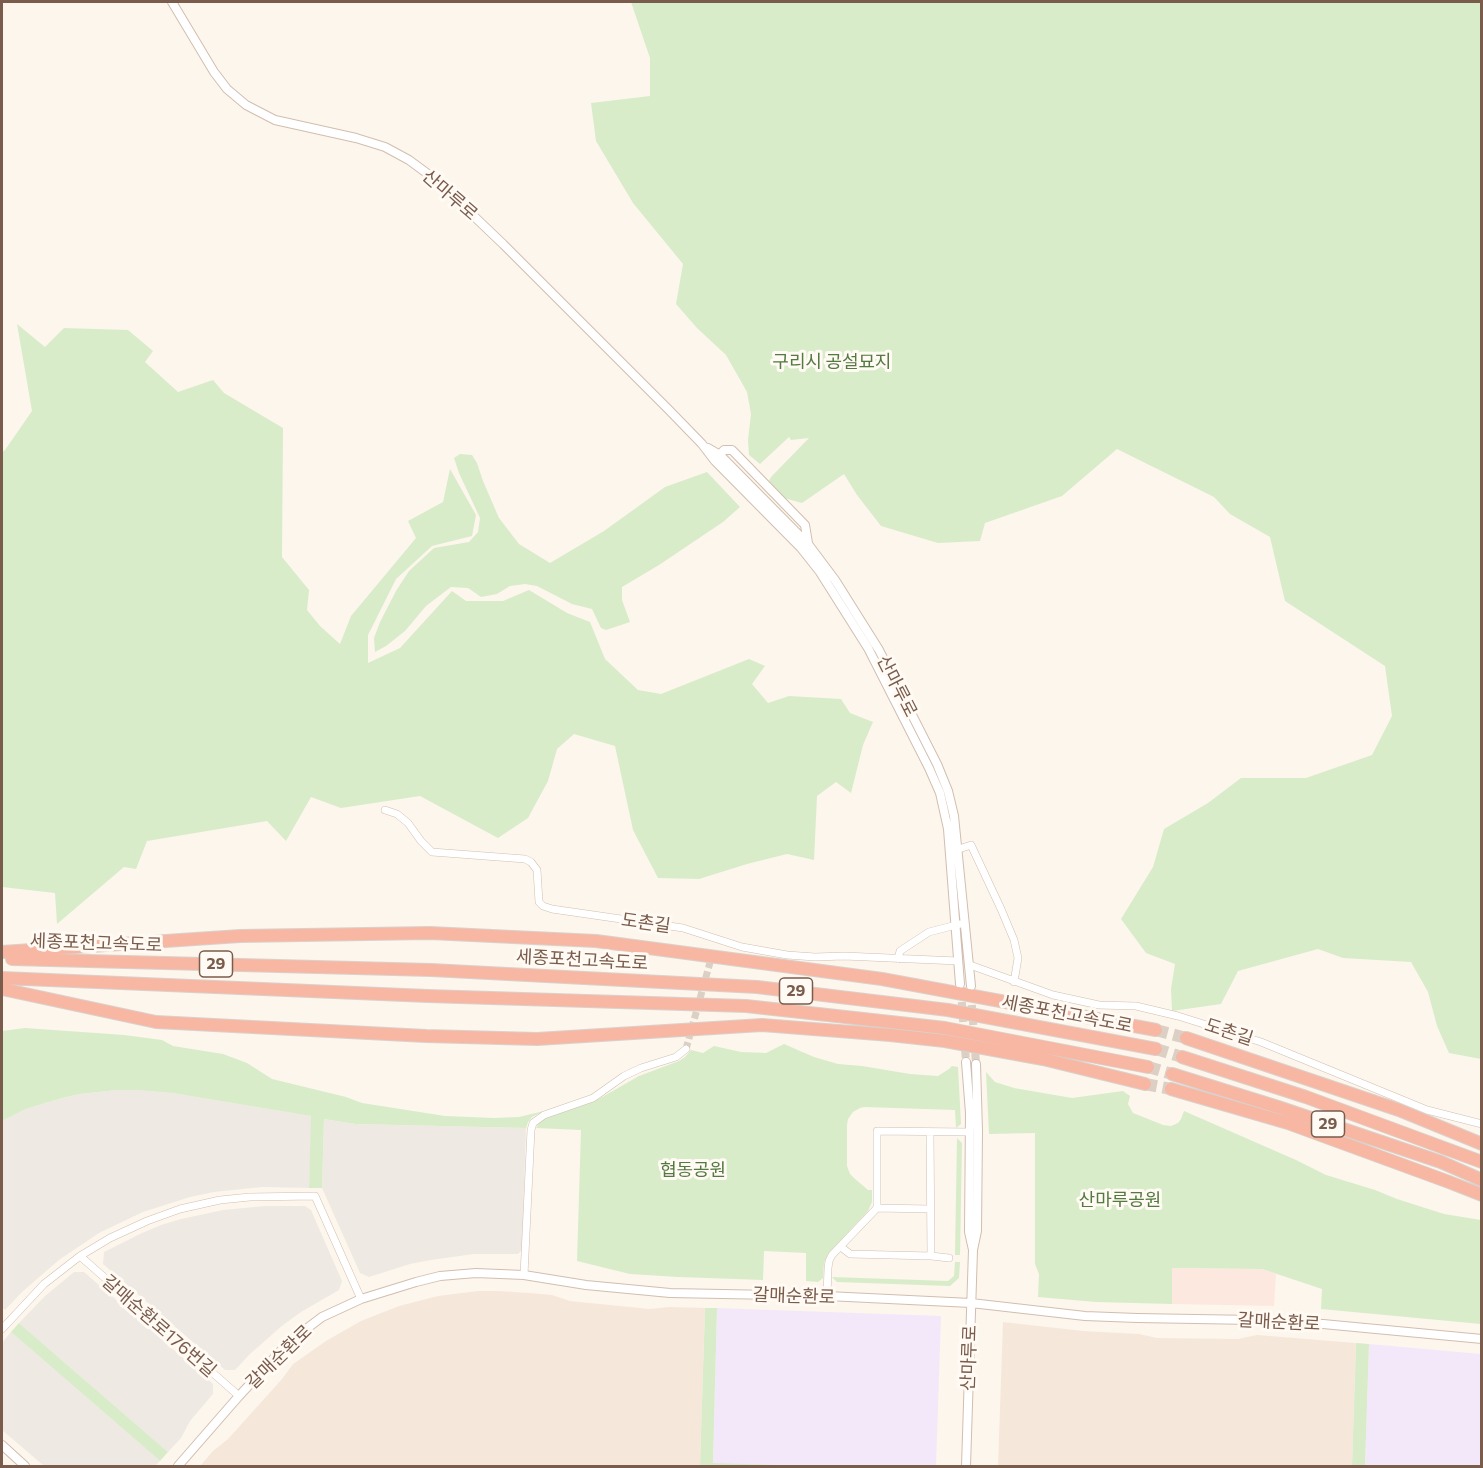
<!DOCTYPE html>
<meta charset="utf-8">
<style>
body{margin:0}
#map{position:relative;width:1483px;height:1468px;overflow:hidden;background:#fdf6ec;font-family:Commissioner,sans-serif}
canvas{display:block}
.frame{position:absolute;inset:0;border:3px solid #7a5c4d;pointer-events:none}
</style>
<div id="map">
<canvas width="1483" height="1468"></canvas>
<div class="frame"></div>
</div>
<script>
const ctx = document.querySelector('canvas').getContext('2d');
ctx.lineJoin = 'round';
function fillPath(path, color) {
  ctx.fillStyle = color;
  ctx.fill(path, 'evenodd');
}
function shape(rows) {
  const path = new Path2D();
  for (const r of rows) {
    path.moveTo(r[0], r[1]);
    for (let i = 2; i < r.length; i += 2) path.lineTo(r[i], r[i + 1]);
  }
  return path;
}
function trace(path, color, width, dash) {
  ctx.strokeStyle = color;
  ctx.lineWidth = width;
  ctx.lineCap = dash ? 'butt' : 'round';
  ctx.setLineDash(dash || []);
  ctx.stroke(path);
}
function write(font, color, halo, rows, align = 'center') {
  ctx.font = font + ' Commissioner,"Noto Sans KR",sans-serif';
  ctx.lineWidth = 6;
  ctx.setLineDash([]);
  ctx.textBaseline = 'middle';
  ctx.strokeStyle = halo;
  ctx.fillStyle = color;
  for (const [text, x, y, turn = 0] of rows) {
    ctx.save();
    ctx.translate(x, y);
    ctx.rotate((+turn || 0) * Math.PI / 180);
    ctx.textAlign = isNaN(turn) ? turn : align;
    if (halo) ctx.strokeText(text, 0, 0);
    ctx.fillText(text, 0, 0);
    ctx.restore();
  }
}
const residential = shape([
 [478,1291,498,1291,530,1293,552,1295,570,1301,650,1309,669,1307,705,1308,700,1466,200,1466,213,1451,228,1439,282,1379,293,1364,326,1341,361,1321,399,1306,438,1296],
 [1003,1322,1083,1331,1139,1334,1157,1338,1238,1339,1257,1335,1356,1343,1352,1466,998,1466]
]);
const commercial = shape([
 [1172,1268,1262,1269,1276,1274,1274,1306,1172,1304]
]);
const industrial = shape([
 [117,1090,135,1090,172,1093,312,1116,309,1188,262,1187,214,1192,190,1197,143,1212,99,1233,59,1260,22,1292,5,1310,2,1307,2,1121,26,1109,62,1098,80,1094],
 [324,1119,355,1124,526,1128,522,1250,518,1254,474,1254,431,1260,410,1264,369,1277,360,1273,322,1188],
 [265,1206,305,1206,311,1210,342,1281,339,1290,301,1312,283,1325,250,1354,235,1370,225,1370,103,1264,104,1252,142,1233,161,1225,181,1219,223,1210],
 [74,1272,84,1272,213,1384,213,1394,190,1421,181,1438,168,1452,19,1323,45,1296],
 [11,1332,160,1461,155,1466,44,1466,2,1430,2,1343]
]);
const education = shape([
 [717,1308,941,1316,936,1466,808,1466,713,1464],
 [1369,1344,1481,1354,1481,1466,1365,1466]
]);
const green = shape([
 [631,2,1481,2,1481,1059,1449,1053,1437,1026,1428,992,1411,962,1343,958,1318,949,1238,971,1221,1004,1172,1011,1171,989,1175,964,1146,953,1121,919,1153,867,1164,829,1208,803,1241,778,1306,778,1372,755,1392,716,1385,666,1285,601,1270,537,1230,514,1214,497,1117,449,1062,496,985,523,980,541,938,543,881,526,857,495,844,474,802,503,784,498,769,481,771,477,809,438,791,440,789,437,760,464,749,455,748,440,751,414,747,392,726,355,697,328,676,304,683,264,633,203,596,141,591,103,650,96,650,58],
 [17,324,45,347,64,328,128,330,153,351,145,362,178,392,213,380,224,393,283,428,282,557,309,590,307,610,320,626,340,644,351,616,416,538,408,521,443,502,450,469,476,515,472,536,432,546,396,579,368,635,368,663,400,648,452,591,466,601,503,601,529,590,567,613,590,622,605,659,638,690,661,694,749,659,765,666,752,684,768,703,789,696,841,699,850,713,873,722,863,745,851,793,836,782,817,796,814,860,787,854,747,864,699,879,658,878,633,830,615,746,574,734,557,749,548,781,528,818,498,838,420,796,341,808,311,797,286,841,267,821,147,841,136,869,124,867,57,924,55,893,2,887,2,452,5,450,32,411],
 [460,454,472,455,477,463,483,481,499,518,519,544,550,563,604,531,665,487,707,472,740,507,723,522,659,565,622,587,622,600,630,622,606,630,601,628,592,609,572,604,537,586,525,584,510,586,497,594,481,597,468,588,451,587,426,606,405,631,386,646,375,652,374,638,380,622,396,591,409,571,434,548,469,542,478,532,480,518,459,473,454,458],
 [25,1028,124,1035,162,1040,173,1046,223,1054,247,1063,272,1079,346,1097,362,1103,445,1116,494,1118,519,1117,544,1111,532,1117,528,1122,526,1128,355,1124,324,1119,322,1188,309,1188,311,1116,172,1093,135,1090,117,1090,80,1094,62,1098,26,1109,2,1121,2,1031],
 [784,1044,814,1057,838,1064,862,1066,910,1074,938,1076,949,1069,952,1066,958,1067,961,1124,956,1128,955,1110,864,1107,860,1108,853,1112,848,1119,847,1125,847,1166,850,1174,854,1178,868,1190,872,1190,872,1202,868,1211,828,1254,824,1263,823,1278,818,1282,806,1281,806,1253,764,1251,763,1280,678,1277,630,1274,577,1261,581,1130,536,1128,539,1123,544,1119,597,1100,639,1076,679,1061,685,1057,691,1050,703,1053,714,1046,741,1052,766,1053],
 [986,1072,995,1082,1014,1088,1072,1098,1123,1091,1130,1096,1128,1104,1133,1113,1163,1125,1171,1126,1178,1123,1181,1119,1184,1111,1296,1160,1326,1175,1375,1190,1397,1199,1444,1214,1481,1220,1481,1324,1321,1309,1322,1289,1262,1269,1172,1268,1172,1304,1096,1302,1038,1297,1039,1274,1035,1264,1035,1133,989,1134],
 [957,1138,962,1143,960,1255,955,1255],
 [955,1262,960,1262,959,1278,950,1286,837,1282,832,1277,948,1281,954,1276],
 [705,1308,717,1308,713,1463,809,1466,700,1466],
 [19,1323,168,1452,160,1461,11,1332],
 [1356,1343,1369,1344,1365,1466,1352,1466]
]);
const minorTunnel = shape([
 [686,1049,714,948]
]);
const tertiaryTunnel = shape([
 [961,990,966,1062],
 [971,993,976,1064]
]);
const motorwayTunnel = shape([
 [1156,1030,1186,1038],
 [1156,1049,1182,1057],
 [1148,1067,1172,1074],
 [1145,1084,1171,1089]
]);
const minor = shape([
 [385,810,397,814,408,823,421,841,432,852,525,859,531,862,537,870,539,902,543,906,552,909,683,928,742,947,787,955,815,957,844,956,958,961],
 [953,851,971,845,1001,909,1014,940,1018,958,1014,982],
 [898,959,900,951,929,932,960,924],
 [970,965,1053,995,1099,1005,1136,1006,1178,1016,1261,1042,1427,1110,1482,1124],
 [877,1208,930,1209],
 [841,1247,850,1254,931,1256,930,1132],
 [80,1256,239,1396],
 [931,1256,949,1258],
 [524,1275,531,1130,533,1123,544,1115,593,1098,624,1076,641,1068,676,1057,686,1049],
 [827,1296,828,1268,829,1261,832,1255,877,1208,877,1131,969,1132],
 [2,1329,44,1284,80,1256,110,1238,147,1221,180,1209,220,1200,250,1197,315,1196,361,1299]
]);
const tertiary = shape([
 [172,2,214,72,227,89,246,105,275,120,356,138,385,147,409,160,436,180,503,244,669,410,702,444,715,461,801,548,820,572,868,648,929,768,940,793,948,829,960,984],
 [708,448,720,455,808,544,835,580,879,650,937,764,948,791,954,816,971,986],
 [716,459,724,450,732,450,805,525,808,543],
 [966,1062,970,1113,969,1232,973,1250,977,1231,978,1131,976,1064],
 [2,1445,25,1466],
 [178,1466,239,1396,289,1342,322,1317,361,1299,416,1282,440,1276,476,1273,524,1275,586,1285,670,1293,827,1296,971,1303,1085,1316,1137,1318,1254,1320,1323,1324,1482,1339],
 [966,1466,973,1250]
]);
const motorway = shape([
 [2,952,240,936,430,933,596,941,882,979,1156,1030],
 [12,959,431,970,757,987,948,1010,1156,1049],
 [2,978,428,996,746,1006,945,1028,1148,1067],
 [2,989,156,1022,426,1036,537,1039,762,1025,890,1035,945,1041,1043,1059,1145,1084],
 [1186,1038,1399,1110,1482,1144],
 [1182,1057,1306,1097,1482,1162],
 [1172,1074,1278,1107,1441,1162,1482,1180],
 [1171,1089,1288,1123,1449,1182,1482,1195]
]);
const shields = [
 [216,964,33],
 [796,991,33],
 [1328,1124,33]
];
const shieldNames = [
 ["29",216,964],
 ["29",796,991],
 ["29",1328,1124]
];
const streetNames = [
 ["산마루로",450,195,41],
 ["산마루로",897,686,63],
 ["도촌길",646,923,8],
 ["세종포천고속도로",96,943,2],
 ["세종포천고속도로",582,960,3],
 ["세종포천고속도로",1067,1014,11],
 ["도촌길",1229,1032,18],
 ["갈매순환로",794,1296,2],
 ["갈매순환로",1279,1322,3],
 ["갈매순환로176번길",159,1326,41],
 ["갈매순환로",279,1357,-44],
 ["산마루로",969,1358,-88]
];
const parkNames = [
 ["구리시 공설묘지",832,362],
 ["협동공원",693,1170],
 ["산마루공원",1120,1200]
];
fillPath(residential, '#f5e8da');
fillPath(commercial, '#fde8e0');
fillPath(industrial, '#efe9e4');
fillPath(education, '#f3e8fa');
fillPath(green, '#d8ecc9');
trace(minorTunnel, '#dcd0c4', 7, [7, 3.5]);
trace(tertiaryTunnel, '#dcd0c4', 8, [8, 4]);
trace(motorwayTunnel, '#dcd0c4', 12, [12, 6]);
trace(minor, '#d1beb0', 8);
trace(tertiary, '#d1beb0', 10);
trace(motorway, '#dad1cd', 14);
trace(minor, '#fff', 7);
trace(tertiary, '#fff', 8);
trace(motorway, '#f7b7a3', 12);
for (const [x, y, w] of shields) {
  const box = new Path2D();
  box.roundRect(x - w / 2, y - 13, w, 26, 4.5);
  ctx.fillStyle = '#fffaf3';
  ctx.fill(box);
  trace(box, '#7a5c4d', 1.5);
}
write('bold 16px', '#7a5c4d', null, shieldNames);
write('18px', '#7a5c4d', '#fffaf3', streetNames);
write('18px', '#537a41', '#fffaf3', parkNames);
</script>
